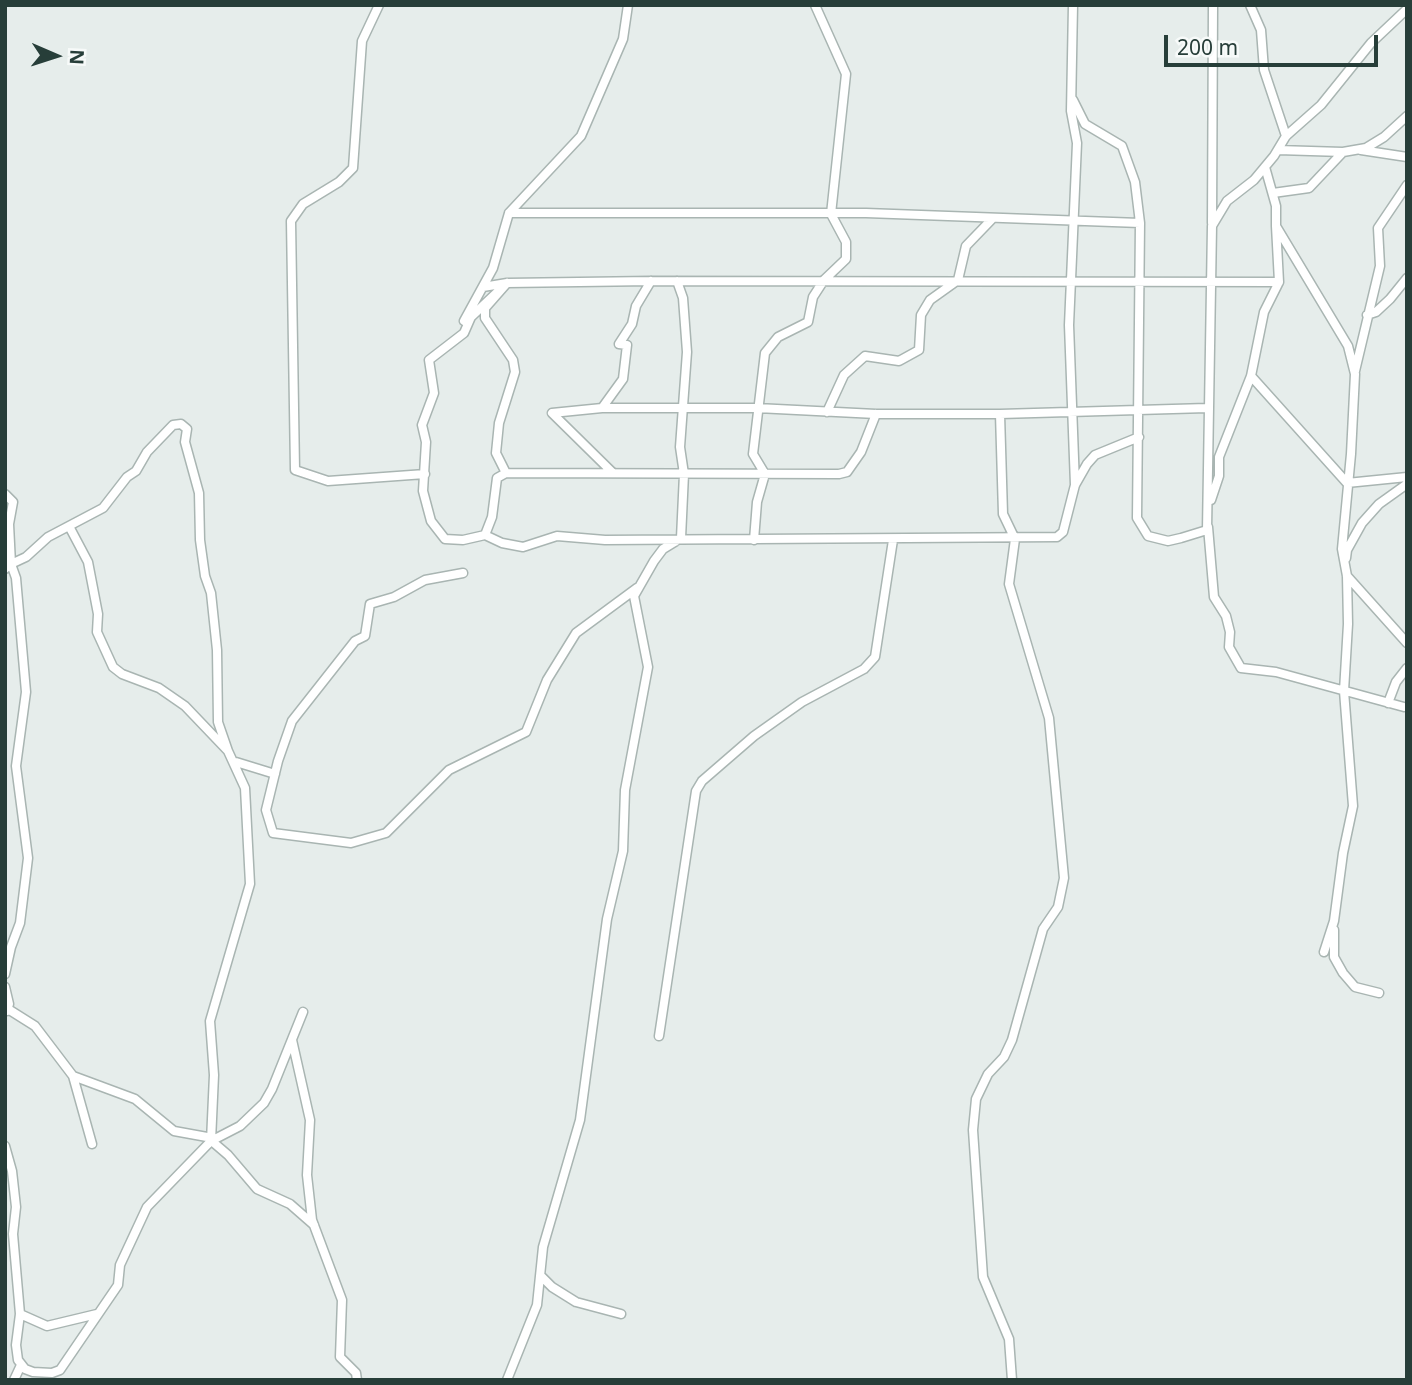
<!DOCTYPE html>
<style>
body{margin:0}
#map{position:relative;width:1412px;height:1385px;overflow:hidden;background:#e6edeb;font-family:"Noto Sans",sans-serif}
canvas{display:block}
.frame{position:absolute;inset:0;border:7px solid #273e39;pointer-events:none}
.north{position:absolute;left:21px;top:21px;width:70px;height:70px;-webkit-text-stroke:5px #f7faf9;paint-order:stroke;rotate:93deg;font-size:19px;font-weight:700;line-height:28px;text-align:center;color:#273e39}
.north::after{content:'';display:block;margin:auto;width:24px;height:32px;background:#273e39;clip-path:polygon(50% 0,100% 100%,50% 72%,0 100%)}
.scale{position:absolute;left:1164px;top:35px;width:214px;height:32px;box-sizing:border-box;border:4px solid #273e39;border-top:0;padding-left:9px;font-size:21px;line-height:24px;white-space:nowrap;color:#273e39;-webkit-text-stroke:5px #f7faf9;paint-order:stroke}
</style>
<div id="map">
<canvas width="1412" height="1385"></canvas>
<div class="frame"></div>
<div class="north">N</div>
<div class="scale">200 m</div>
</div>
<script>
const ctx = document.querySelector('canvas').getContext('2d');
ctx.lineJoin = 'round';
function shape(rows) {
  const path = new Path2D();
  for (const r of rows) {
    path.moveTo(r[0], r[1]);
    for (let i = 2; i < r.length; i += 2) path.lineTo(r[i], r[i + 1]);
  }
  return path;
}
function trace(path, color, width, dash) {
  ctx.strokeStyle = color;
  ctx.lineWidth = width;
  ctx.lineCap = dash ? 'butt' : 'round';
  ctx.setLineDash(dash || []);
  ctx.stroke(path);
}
const minor = shape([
 [379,5,362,41,353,168,339,182,303,204,291,221,295,470,328,481,425,474],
 [1073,5,1071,111,1077,143,1069,325,1075,485],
 [1250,5,1261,30,1264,70,1286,136],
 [1073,100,1085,124,1122,146,1135,182,1140,223,1137,518,1148,536,1168,541,1181,538,1207,530,1212,226,1227,201,1254,180,1274,156,1286,136,1321,105,1371,43,1407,9],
 [1278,150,1343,152],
 [1361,150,1407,157],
 [1265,167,1276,206,1276,226,1348,346,1355,374,1351,454,1342,549,1347,576,1348,624,1344,691,1353,806,1343,853,1334,921,1324,952],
 [1273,193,1309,188,1343,152,1366,148,1384,137,1407,116],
 [509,213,866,213,1140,223],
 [1212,223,1213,5],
 [507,283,485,308,485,318,513,360,515,372,499,423,496,453,506,473,497,478,492,517,485,535,463,540,445,539,431,521,423,491,426,442,422,425,434,393,429,360,464,333,471,317,507,283],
 [483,287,507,283,651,281,1279,282],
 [1367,315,1376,312,1390,299,1407,278],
 [464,321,493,268,509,213,581,136,623,39,628,5],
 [1355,371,1380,266,1378,228,1407,185],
 [1251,376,1347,483,1407,477],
 [602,408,757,408,876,414,1000,414,1207,408],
 [827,412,844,375,865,356,899,361,919,350,921,315,930,300,958,280,966,246,993,218],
 [1000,414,1003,514,1015,539,1009,584,1049,718,1064,878,1058,907,1043,929,1012,1040,1004,1057,988,1074,976,1099,973,1130,983,1277,1009,1339,1012,1380],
 [506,473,839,474,847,472,861,452,876,414],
 [613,473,552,413,602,408,623,379,627,345,619,344,632,324,636,306,651,281],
 [5,494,13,502,9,524,11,564,5,569],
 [1211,500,1219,476,1219,457,1251,376,1264,312,1279,282,1276,226],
 [1208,527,1214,597,1226,616,1230,632,1229,647,1241,668,1276,672,1404,707],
 [70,528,88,562,98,614,97,632,113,667,122,674,159,688,185,706,228,751,245,788,250,884,210,1021,214,1075,211,1141],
 [485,535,502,543,523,547,557,536,605,540,1057,537,1063,532,1075,485,1087,464,1095,455,1139,437],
 [754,540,757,502,765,474,753,454,765,353,778,337,808,322,813,297,824,280,846,259,846,242,831,214,846,74,815,5],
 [1346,558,1347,550,1362,523,1379,504,1407,484],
 [463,573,425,580,394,597,370,604,365,636,355,641,292,721,278,761,266,810,273,833,351,843,386,833,449,770,526,732,547,680,576,633,637,588],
 [1347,576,1407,643],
 [1388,703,1396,682,1407,668],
 [236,762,275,774],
 [1334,930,1334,957,1343,973,1355,987,1379,993],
 [5,974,11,947,20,923,28,858,16,766,26,692,16,578,11,564,26,557,48,537,103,508,127,477,136,471,147,452,173,425,181,424,187,429,185,442,199,493,200,540,205,576,211,593,217,650,218,722,228,751],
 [5,987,9,1004,7,1011],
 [8,1009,35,1026,73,1076,135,1099,174,1131,207,1137,228,1155,257,1189,290,1204,314,1225],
 [659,1036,696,791,702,781,754,736,802,702,864,669,875,657,893,540],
 [292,1040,310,1120,307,1175,312,1220,342,1300,340,1357,356,1373,357,1380],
 [73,1076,92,1144],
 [5,1146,12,1171,16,1207,13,1234,20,1314,16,1345,18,1360,25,1369,33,1372,52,1373,60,1370,118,1285,120,1265,147,1207,211,1141,240,1126,264,1103,272,1089,303,1012],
 [541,1276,552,1287,576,1302,621,1314],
 [20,1314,47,1326,97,1314],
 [14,1380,21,1365],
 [507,1380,537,1305,543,1247,580,1120,607,919,623,851,625,790,648,667,634,596,654,561,663,549,681,538,684,474,680,447,687,352,683,298,677,281]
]);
trace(minor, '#a9b5b2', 11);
trace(minor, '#fff', 8);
</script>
